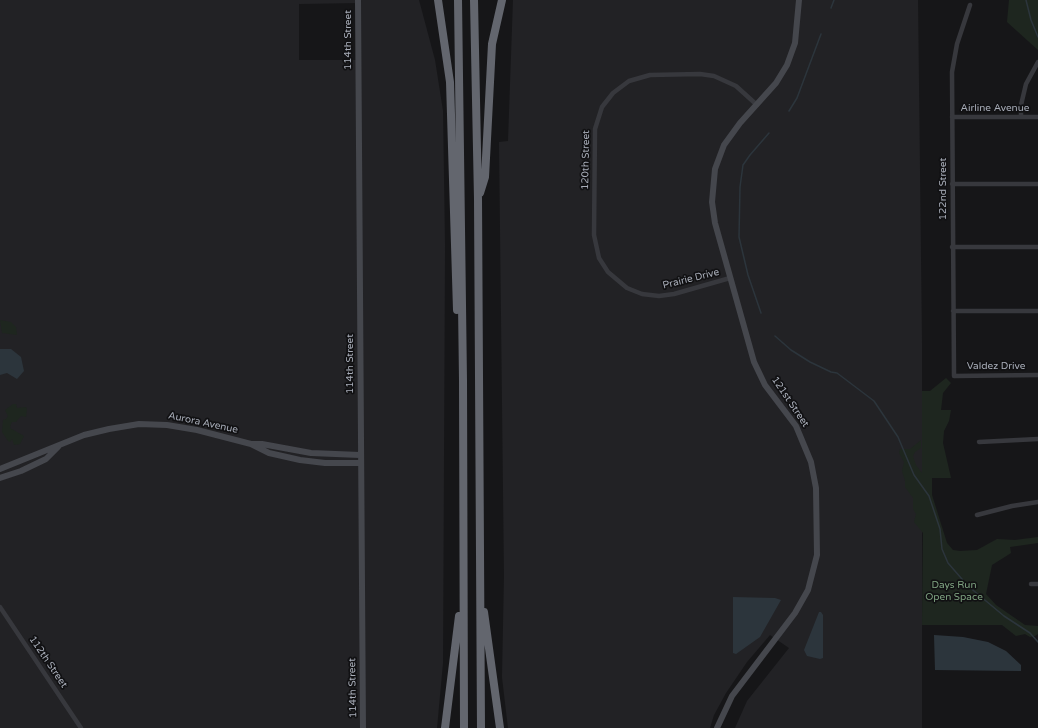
<!DOCTYPE html>
<style>
body{margin:0}
canvas{display:block;background:#161618}
</style>
<canvas width="1038" height="728"></canvas>
<script>
const ctx = document.querySelector('canvas').getContext('2d');
ctx.lineJoin = 'round';
function fillPath(path, color) {
  ctx.fillStyle = color;
  ctx.fill(path, 'evenodd');
}
function shape(rows) {
  const path = new Path2D();
  for (const r of rows) {
    path.moveTo(r[0], r[1]);
    for (let i = 2; i < r.length; i += 2) path.lineTo(r[i], r[i + 1]);
  }
  return path;
}
function trace(path, color, width, dash) {
  ctx.strokeStyle = color;
  ctx.lineWidth = width;
  ctx.lineCap = dash ? 'butt' : 'round';
  ctx.setLineDash(dash || []);
  ctx.stroke(path);
}
function write(font, color, halo, rows, align = 'center') {
  ctx.font = font + ' "Varela Round",sans-serif';
  ctx.lineWidth = 3.5;
  ctx.setLineDash([]);
  ctx.textBaseline = 'middle';
  ctx.strokeStyle = halo;
  ctx.fillStyle = color;
  for (const [text, x, y, turn = 0] of rows) {
    ctx.save();
    ctx.translate(x, y);
    ctx.rotate((+turn || 0) * Math.PI / 180);
    ctx.textAlign = isNaN(turn) ? turn : align;
    if (halo) ctx.strokeText(text, 0, 0);
    ctx.fillText(text, 0, 0);
    ctx.restore();
  }
}
const built = shape([
 [0,0,419,0,435,60,443,111,445,246,443,663,437,728,0,728],
 [358,3,358,60,299,60,299,4],
 [513,0,918,0,922,343,922,728,735,728,747,701,789,648,770,635,747,662,726,693,714,715,710,728,508,728,502,677,504,576,499,142,508,141]
]);
const green = shape([
 [1009,0,1038,0,1038,50,1007,22],
 [0,320,11,322,16,327,17,335,2,333],
 [946,378,951,383,943,393,941,410,951,410,949,421,944,431,943,443,951,478,932,478,932,495,947,543,953,550,960,551,977,550,997,539,1015,540,1038,537,1038,543,1010,547,1011,553,992,565,986,594,996,605,1025,625,1038,626,1038,634,1035,636,1030,637,1025,634,1016,636,1002,625,922,625,923,533,914,522,916,514,913,509,913,498,905,487,905,481,902,471,904,462,899,453,900,449,910,449,921,440,921,448,915,452,913,456,916,465,922,473,922,391,930,391],
 [13,404,16,404,17,408,26,407,27,409,26,417,21,416,16,422,12,422,11,424,10,428,24,436,20,444,14,445,12,439,10,442,8,441,2,432,3,420,6,419,8,416,5,410]
]);
const water = shape([
 [0,349,11,349,21,357,24,371,17,379,7,373,0,375],
 [733,597,775,598,781,600,760,637,736,654,733,653],
 [819,612,821,612,823,615,823,658,820,659,807,656,804,650],
 [934,635,963,637,988,642,1006,651,1021,665,1021,671,935,670]
]);
const stream = shape([
 [1026,0,1031,20,1038,37],
 [831,8,834,0],
 [789,111,797,98,821,34],
 [761,313,748,275,739,237,740,187,743,165,750,155,769,133],
 [775,336,791,350,810,362,831,372,837,373,874,401,898,437,914,475,929,496,940,529,942,549,948,563,968,586,1004,616,1030,633,1038,642]
]);
const street = shape([
 [970,5,957,44,952,72,954,376,1038,375],
 [952,117,1038,117],
 [1021,117,1021,105,1026,84,1038,62],
 [952,184,1038,184],
 [952,247,1038,247],
 [730,278,674,294,659,296,642,294,627,288,608,272,599,258,594,235,595,129,602,107,613,93,629,81,650,75,700,74,714,76,736,86,757,105],
 [953,311,1038,311],
 [979,442,1038,439],
 [977,515,1012,506,1038,502],
 [1031,584,1038,584],
 [0,607,81,728]
]);
const secondary = shape([
 [358,0,363,728],
 [251,444,262,444,311,453,360,455],
 [0,469,84,435,109,429,139,424,167,425,197,430,251,444,269,453,300,460,325,463,360,463],
 [0,478,21,471,46,459,58,447],
 [717,728,732,696,795,613,808,590,817,555,816,488,811,462,796,426,765,385,754,362,715,223,712,202,715,169,724,145,740,123,776,83,787,65,795,43,799,0]
]);
const highway = shape([
 [438,0,450,82,457,310],
 [458,0,463,380,464,728],
 [474,0,478,199,481,728],
 [480,193,485,177,492,44,502,0],
 [484,612,500,728],
 [445,728,459,616]
]);
const streetNames = [
 ["114th Street",348,40,-90],
 ["Airline Avenue",995,108],
 ["120th Street",586,160,-89],
 ["122nd Street",943,189,-90],
 ["Prairie Drive",691,279,-14],
 ["114th Street",350,364,-90],
 ["Valdez Drive",996,366],
 ["121st Street",790,402,56],
 ["Aurora Avenue",203,423,12],
 ["112th Street",48,662,56],
 ["114th Street",353,688,-91]
];
const parkNames = [
 ["Days Run",954,585],
 ["Open Space",954,597]
];
fillPath(built, '#222225');
fillPath(green, '#1e261f');
fillPath(water, '#2c353c');
trace(stream, '#2c353c', 1.5);
trace(street, '#37383d', 4.5);
trace(secondary, '#45474d', 6);
trace(highway, '#63666e', 8);
write('10px', '#a8adb8', '#111113', streetNames);
write('10px', '#7fa381', '#111113', parkNames);
</script>
